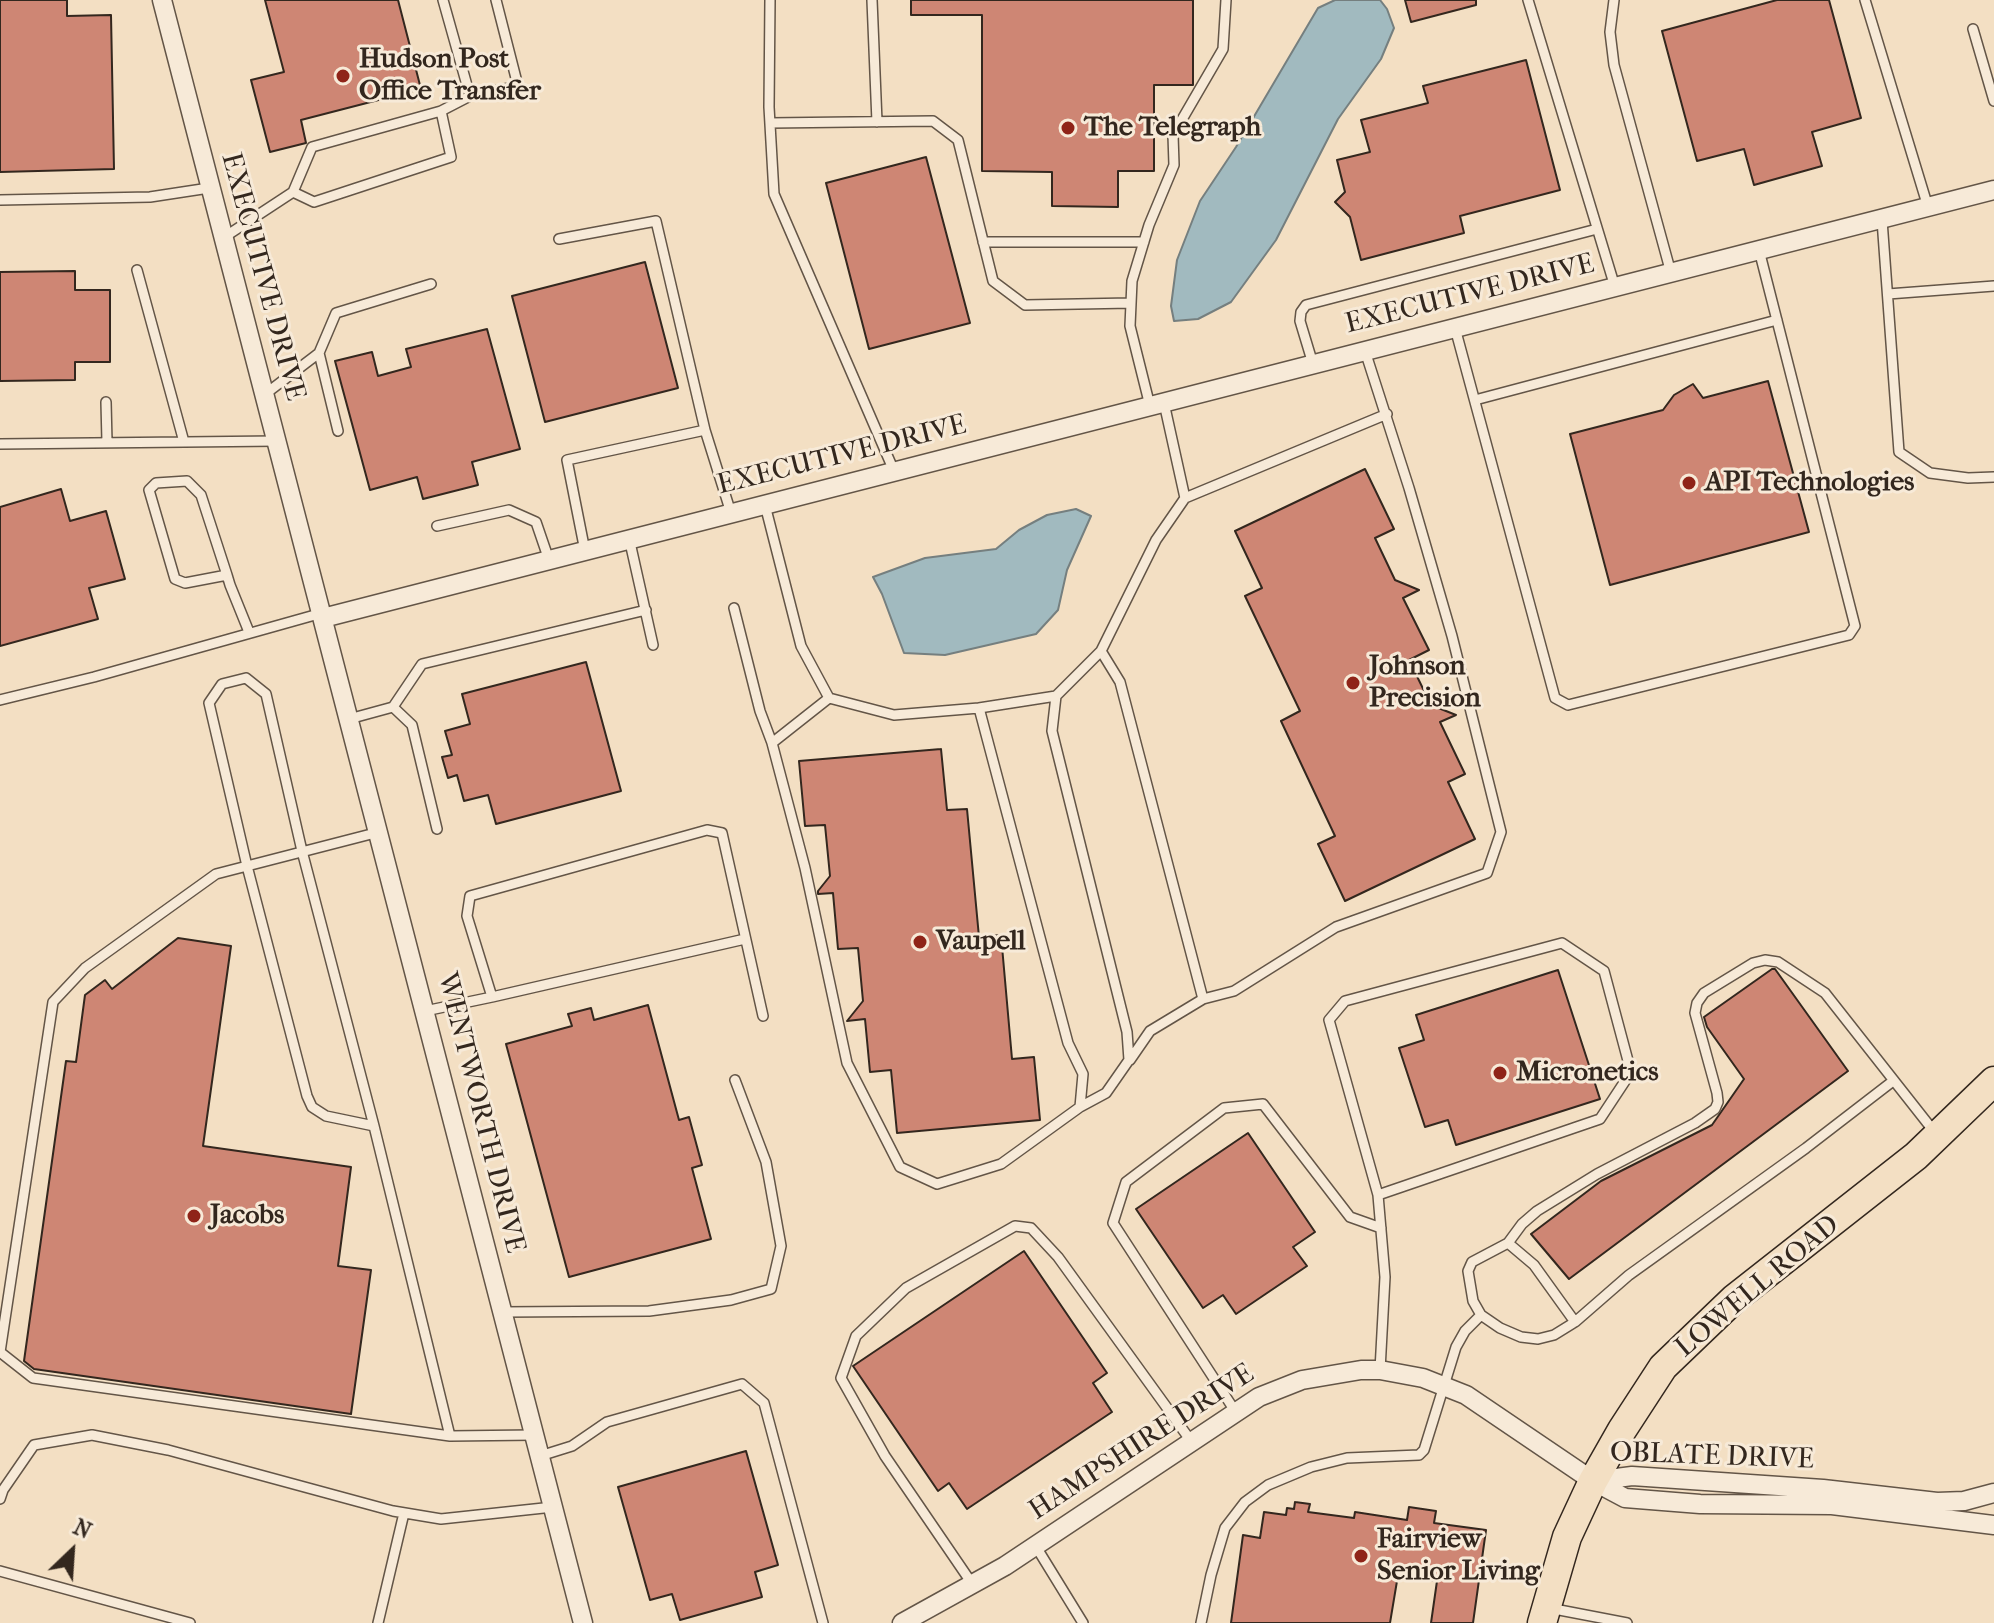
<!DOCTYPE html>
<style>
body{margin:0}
#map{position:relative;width:1994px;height:1623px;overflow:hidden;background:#f3dfc3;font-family:"IM FELL French Canon",serif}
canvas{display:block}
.north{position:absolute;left:32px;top:1511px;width:80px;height:80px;-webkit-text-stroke:6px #f7ead8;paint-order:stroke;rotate:25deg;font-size:22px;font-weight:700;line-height:32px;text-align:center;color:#33271e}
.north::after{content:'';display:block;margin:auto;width:28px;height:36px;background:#33271e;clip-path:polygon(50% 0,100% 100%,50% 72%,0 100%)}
</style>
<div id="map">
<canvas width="1994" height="1623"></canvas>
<div class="north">N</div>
</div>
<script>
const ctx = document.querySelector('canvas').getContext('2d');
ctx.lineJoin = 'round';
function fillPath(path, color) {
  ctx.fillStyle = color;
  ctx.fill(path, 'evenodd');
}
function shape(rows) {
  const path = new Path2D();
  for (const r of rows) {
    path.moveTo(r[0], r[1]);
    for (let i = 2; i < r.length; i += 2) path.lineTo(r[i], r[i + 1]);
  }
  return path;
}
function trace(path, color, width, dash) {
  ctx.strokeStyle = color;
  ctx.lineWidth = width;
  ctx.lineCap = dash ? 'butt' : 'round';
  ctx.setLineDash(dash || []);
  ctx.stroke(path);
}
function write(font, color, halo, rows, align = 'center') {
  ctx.font = font + ' "IM FELL French Canon",serif';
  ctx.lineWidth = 6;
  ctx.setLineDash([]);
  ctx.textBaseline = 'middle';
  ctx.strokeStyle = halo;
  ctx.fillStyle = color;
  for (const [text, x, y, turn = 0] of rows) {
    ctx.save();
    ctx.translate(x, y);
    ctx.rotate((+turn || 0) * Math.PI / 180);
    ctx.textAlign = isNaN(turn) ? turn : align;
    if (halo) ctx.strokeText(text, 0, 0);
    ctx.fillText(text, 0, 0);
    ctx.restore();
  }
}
const water = shape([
 [1335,0,1380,0,1387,9,1394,28,1381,59,1338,119,1276,240,1231,302,1198,319,1174,321,1171,306,1177,260,1200,201,1236,147,1318,8,1335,0],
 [1076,509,1091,516,1067,570,1058,610,1036,634,945,655,904,653,882,594,873,577,925,558,996,549,1019,530,1047,515,1076,509]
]);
const building = shape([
 [0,0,67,0,67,16,111,15,114,169,0,172,0,0],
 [265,0,398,0,421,89,301,120,306,143,270,152,251,80,284,72,265,0],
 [911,0,1193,0,1193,85,1154,85,1154,171,1118,171,1118,207,1052,206,1052,172,982,171,982,15,911,15,911,0],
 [1405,0,1476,0,1476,5,1411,22,1405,0],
 [1777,0,1829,0,1861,118,1812,132,1822,166,1754,185,1744,149,1697,161,1662,31,1777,0],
 [1526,60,1560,190,1460,216,1464,233,1361,260,1350,217,1335,202,1345,192,1337,160,1370,152,1361,120,1428,103,1423,86,1526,60],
 [926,157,970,323,869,349,826,183,926,157],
 [645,262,678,388,545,422,512,296,645,262],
 [75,271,75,290,110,290,110,362,75,362,75,380,0,381,0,272,75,271],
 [487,329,520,449,472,462,478,485,423,499,417,477,370,490,335,361,372,352,378,376,411,367,406,349,487,329],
 [1768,381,1809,532,1610,585,1570,434,1663,410,1674,395,1693,384,1703,398,1768,381],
 [1365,469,1394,529,1375,538,1395,580,1419,590,1403,598,1429,650,1409,660,1431,705,1456,715,1440,722,1465,774,1448,782,1475,839,1345,901,1318,844,1335,836,1281,721,1300,711,1245,596,1262,588,1235,531,1365,469],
 [61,489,70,521,106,511,125,579,89,588,98,619,0,646,0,507,61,489],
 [586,662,621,791,496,824,488,795,464,801,457,775,448,778,442,757,452,755,445,731,470,724,462,694,586,662],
 [941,749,947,810,967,809,979,937,1001,935,1012,1059,1034,1057,1040,1120,897,1133,891,1070,870,1072,865,1019,847,1021,863,1001,858,948,838,949,833,893,818,894,818,891,830,876,825,825,805,826,799,761,941,749],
 [178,938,231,946,203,1146,351,1167,338,1266,371,1270,351,1414,34,1369,24,1361,66,1061,76,1062,85,995,105,980,112,989,178,938],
 [1772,969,1775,969,1848,1071,1569,1279,1531,1234,1601,1181,1712,1125,1744,1079,1707,1027,1704,1017,1772,969],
 [1558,970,1600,1099,1456,1145,1448,1120,1425,1127,1399,1048,1424,1040,1416,1015,1558,970],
 [648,1005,679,1120,689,1117,702,1165,692,1168,711,1239,569,1277,506,1044,572,1026,568,1014,591,1008,594,1020,648,1005],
 [1248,1133,1315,1232,1293,1247,1307,1266,1236,1314,1223,1295,1203,1308,1136,1209,1248,1133],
 [1024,1251,1107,1373,1093,1383,1112,1412,967,1509,949,1483,938,1491,853,1366,1024,1251],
 [746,1451,778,1565,755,1572,762,1597,680,1620,672,1594,650,1600,618,1487,746,1451],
 [1295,1502,1310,1504,1308,1512,1354,1518,1355,1512,1407,1520,1409,1507,1436,1511,1434,1523,1486,1530,1473,1623,1431,1623,1437,1581,1398,1575,1390,1623,1231,1623,1243,1535,1260,1538,1264,1512,1286,1515,1287,1508,1294,1509,1295,1502]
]);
const service = shape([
 [443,0,470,96],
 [770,0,769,107,774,194,894,471],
 [872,0,877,122],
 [1528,0,1615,287],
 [1614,0,1610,32,1614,65,1671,273],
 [1865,0,1928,207],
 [1973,29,1994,101],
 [770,123,933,121,958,140,993,281,1025,305,1131,303],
 [293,192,314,202,451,157,441,111],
 [0,200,150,197,209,188],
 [1882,220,1899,452,1930,473,1968,478,1994,477],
 [223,238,293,192,312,147,441,111,470,96,518,86,496,0],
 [559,239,656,221,705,430],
 [983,242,1144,242],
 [137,270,184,442],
 [1888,294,1994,286],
 [1455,328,1555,698,1568,705,1849,635,1855,626,1759,250],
 [319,353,338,431],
 [1313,364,1300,321,1301,312,1306,305,1597,229],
 [264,395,319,353,336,313,431,284],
 [1475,400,1777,320],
 [106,402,107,442],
 [1150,406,1130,326,1132,281,1149,225,1174,165,1173,135,1223,49,1226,0],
 [0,444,277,441],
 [1185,498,1387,414],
 [437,526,509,510,536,522,549,560],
 [629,538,653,645],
 [585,551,567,460,705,430,731,513],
 [227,575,185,583,175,579,149,490,156,483,187,481,201,495,227,575,230,585,249,632],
 [734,608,760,711,772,743,805,868,847,1063,900,1167,937,1184,1001,1164,1080,1107,1083,1074,1068,1043,979,708,894,715,829,698,801,646,765,505],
 [1101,651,1120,682,1203,999,1234,991,1336,927,1487,873,1501,832,1452,636,1409,488,1365,351],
 [0,700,94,677,322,613],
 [393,707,422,664,646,610],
 [979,708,1056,696],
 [349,719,393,707,412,725,437,829],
 [772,743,829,698],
 [379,832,216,874,85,968,53,1002,0,1352,33,1378,450,1436,534,1435],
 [492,997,745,939],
 [425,1011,492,997,467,916,470,896,707,830,722,833,763,1016],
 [1130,1060,1150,1031,1203,999],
 [1080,1107,1106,1093,1129,1060,1127,1032,1052,731,1056,696,1101,651,1156,540,1185,498,1164,403],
 [374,1126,326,1116,312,1107,307,1096,247,866,209,703,222,684,246,678,266,694,302,851,374,1126,450,1436],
 [1378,1195,1600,1119,1631,1072,1604,971,1562,943,1345,1001,1329,1020,1378,1195,1385,1277,1380,1370],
 [1508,1243,1522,1224,1537,1211,1597,1174,1695,1123,1715,1109,1718,1102,1717,1093,1695,1013,1697,1003,1704,993,1753,963,1765,960,1778,962,1825,993,1936,1134],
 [503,1312,649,1311,731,1300,771,1289,781,1246,766,1162,735,1080],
 [1575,1322,1629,1275,1806,1148,1893,1081],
 [1235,1411,1113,1223,1126,1182,1224,1108,1263,1104,1350,1217,1381,1228],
 [540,1456,572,1446,607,1422,742,1384,764,1403,823,1623],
 [0,1499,3,1490,34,1445,92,1435,168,1450,393,1511,441,1519,553,1507],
 [1035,1545,1083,1623],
 [0,1571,190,1623],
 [973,1585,885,1456,841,1378,856,1336,906,1288,1015,1226,1031,1228,1058,1257,1191,1441],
 [1549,1608,1627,1623],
 [378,1623,404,1513],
 [1201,1623,1211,1575,1225,1528,1245,1502,1268,1485,1311,1467,1347,1458,1419,1455,1424,1450,1456,1347,1465,1331,1481,1315,1500,1328,1521,1337,1538,1339,1554,1335,1575,1322,1534,1265,1508,1243,1472,1262,1468,1271,1473,1301,1481,1315]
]);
const minor = shape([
 [162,0,583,1623],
 [323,618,1994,190],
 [1593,1481,1632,1476,1823,1489,1937,1502,1964,1501,1994,1493],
 [902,1623,1005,1566,1259,1397,1302,1380,1361,1370,1380,1370,1423,1378,1466,1395,1593,1481,1625,1498,1700,1504,1832,1505,1994,1525]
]);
const primary = shape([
 [1542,1623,1567,1537,1593,1481,1622,1430,1663,1367,1734,1299,1916,1156,1994,1081]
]);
const markers = [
 [343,76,8,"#8f2418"],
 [1068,128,8,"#8f2418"],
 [1689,483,8,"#8f2418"],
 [1353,683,8,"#8f2418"],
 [920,942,8,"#8f2418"],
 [1500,1073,8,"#8f2418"],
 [194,1216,8,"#8f2418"],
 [1361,1556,8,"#8f2418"]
];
const poiNames = [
 ["Hudson Post",359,60],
 ["Office Transfer",359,92],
 ["The Telegraph",1084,128],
 ["API Technologies",1705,483],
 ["Johnson",1369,667],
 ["Precision",1369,699],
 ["Vaupell",936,942],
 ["Micronetics",1516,1073],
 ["Jacobs",210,1216],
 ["Fairview",1377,1540],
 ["Senior Living",1377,1572]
];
const streetNames = [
 ["EXECUTIVE DRIVE",262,277,75],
 ["EXECUTIVE DRIVE",1470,295,-14],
 ["EXECUTIVE DRIVE",842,456,-14],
 ["WENTWORTH DRIVE",480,1113,76],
 ["LOWELL ROAD",1758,1287,-40],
 ["HAMPSHIRE DRIVE",1142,1443,-33],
 ["OBLATE DRIVE",1712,1457,2]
];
fillPath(water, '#a1babf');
trace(water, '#757f7f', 2);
fillPath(building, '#ce8674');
trace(building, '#33271e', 2);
trace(service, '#635547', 12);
trace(minor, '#635547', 21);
trace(primary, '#33271e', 31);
trace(service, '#f7ead8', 9);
trace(minor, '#f7ead8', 18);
trace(primary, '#f3dfc3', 28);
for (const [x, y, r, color] of markers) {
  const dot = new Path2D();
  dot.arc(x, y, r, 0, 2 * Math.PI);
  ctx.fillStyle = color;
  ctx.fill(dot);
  trace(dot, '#f7ead8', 3);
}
write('bold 28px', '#33271e', '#f7ead8', poiNames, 'left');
write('28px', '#33271e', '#f7ead8', streetNames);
</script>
